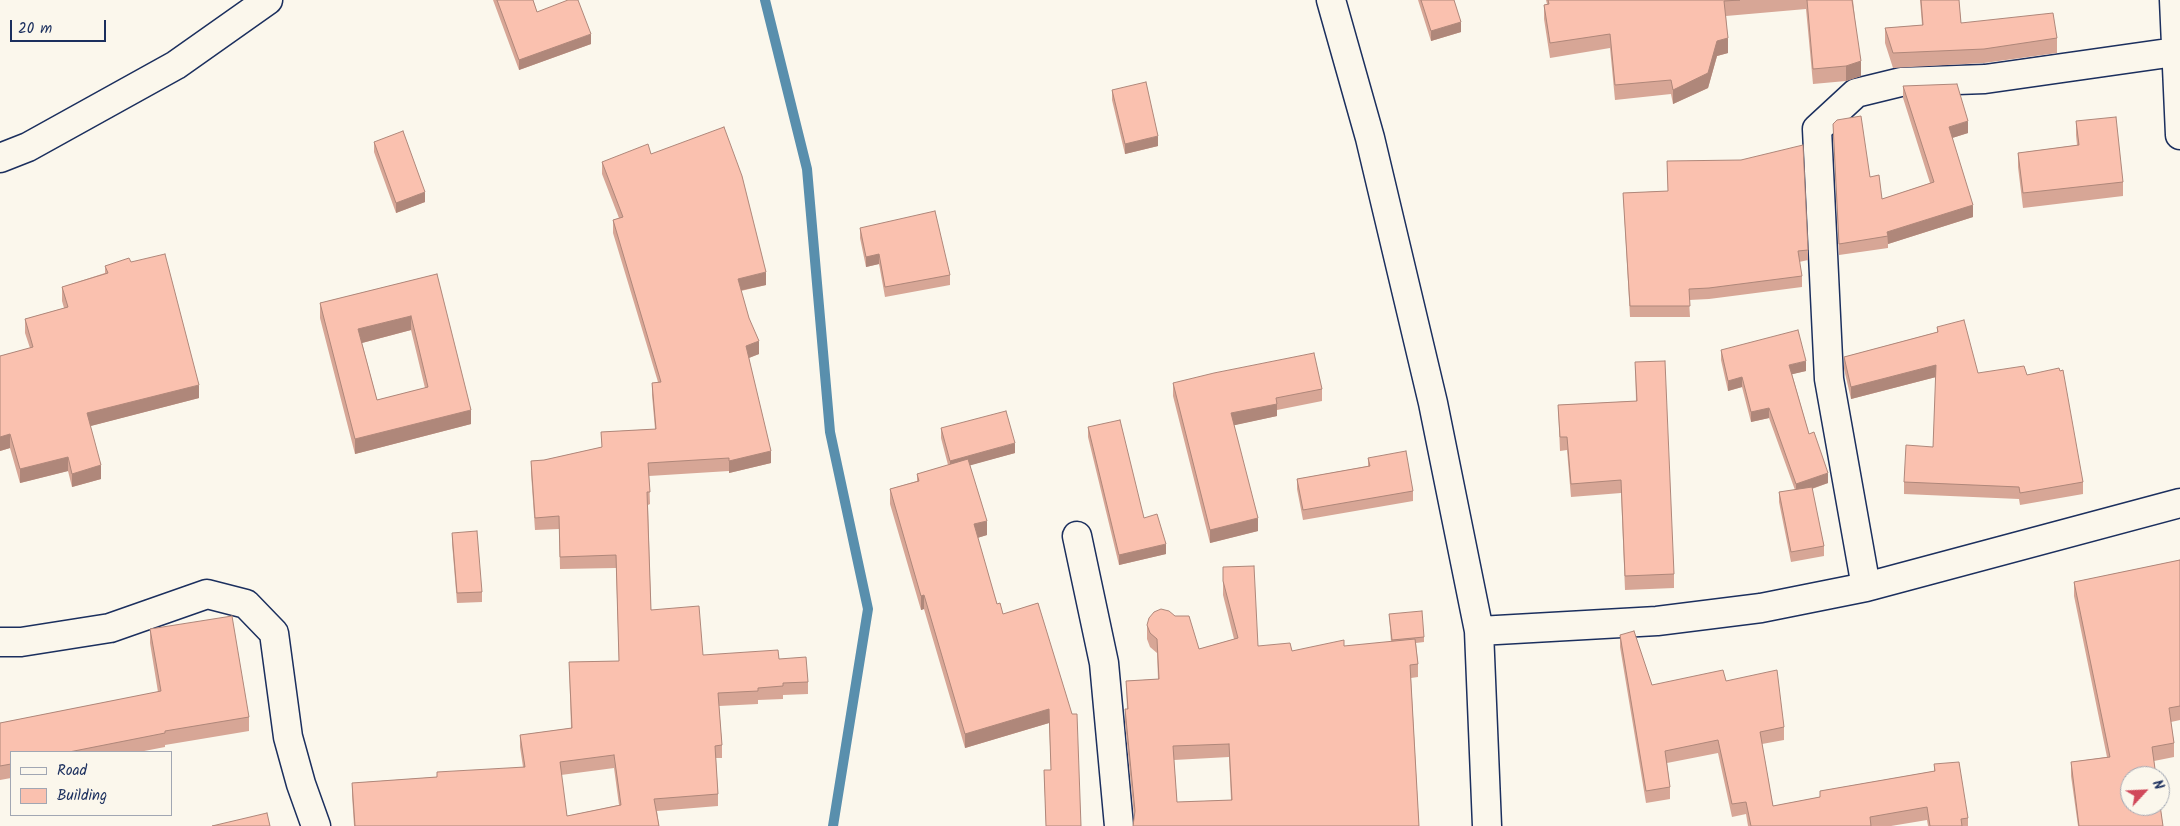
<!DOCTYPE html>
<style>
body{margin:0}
#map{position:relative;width:2180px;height:826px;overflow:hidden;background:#fbf7ec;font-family:Kalam,sans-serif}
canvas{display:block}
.legend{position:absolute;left:10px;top:751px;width:162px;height:65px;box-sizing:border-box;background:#fbf7ec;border:1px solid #a1a7b3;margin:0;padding:6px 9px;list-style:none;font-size:15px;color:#1b2f5e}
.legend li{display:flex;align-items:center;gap:10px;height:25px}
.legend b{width:25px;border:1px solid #a1a7b3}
.north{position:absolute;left:2120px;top:766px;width:50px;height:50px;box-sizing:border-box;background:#fbf7ec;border:1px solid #a1a7b3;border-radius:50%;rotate:65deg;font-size:14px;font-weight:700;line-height:20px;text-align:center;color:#1b2f5e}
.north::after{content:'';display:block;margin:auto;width:18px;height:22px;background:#d1495b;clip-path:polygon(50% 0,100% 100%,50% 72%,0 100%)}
.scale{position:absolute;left:10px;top:20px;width:96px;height:22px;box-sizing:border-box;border:2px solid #1b2f5e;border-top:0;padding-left:6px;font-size:15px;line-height:18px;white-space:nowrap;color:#1b2f5e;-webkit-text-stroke:4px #fbf7ec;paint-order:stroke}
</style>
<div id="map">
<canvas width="2180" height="826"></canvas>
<ul class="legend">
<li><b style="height:6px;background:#fbf7ec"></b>Road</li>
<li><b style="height:14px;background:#fac1af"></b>Building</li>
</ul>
<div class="north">N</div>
<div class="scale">20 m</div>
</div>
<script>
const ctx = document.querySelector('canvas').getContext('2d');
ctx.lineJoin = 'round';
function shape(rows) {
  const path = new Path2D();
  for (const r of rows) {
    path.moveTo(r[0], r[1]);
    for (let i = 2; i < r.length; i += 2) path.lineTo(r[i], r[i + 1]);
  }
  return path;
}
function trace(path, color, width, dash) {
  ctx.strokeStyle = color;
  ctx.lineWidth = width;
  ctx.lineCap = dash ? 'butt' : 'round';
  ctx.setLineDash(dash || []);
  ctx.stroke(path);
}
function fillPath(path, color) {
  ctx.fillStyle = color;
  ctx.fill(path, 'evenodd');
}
const stream = shape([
 [765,0,807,169,830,432,868,609,833,826]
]);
const street = shape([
 [1331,0,1370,138,1433,403,1479,631],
 [2174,0,2180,135],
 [0,158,28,147,176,65,268,0],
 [1077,536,1104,663,1119,826],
 [1866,587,1829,379,1817,129,1856,93,1901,82,1985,79,2175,52],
 [0,642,21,642,110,628,207,594,246,604,274,633,288,737,301,784,316,826],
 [1487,826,1479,631,1657,621,1761,608,1866,587,2180,503]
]);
const wall = shape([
 [493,0,533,0,537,12,591,44,519,70],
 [1418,0,1454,0,1461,32,1431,41],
 [1546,0,1853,0,1861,76,1846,81,1813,84,1806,9,1726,16,1728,53,1717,56,1708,88,1673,104,1671,94,1615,100,1610,48,1550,58,1544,19,1544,5,1547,4],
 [1920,0,1959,0,1961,23,2057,38,2057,53,1984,63,1893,68,1885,43,1885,28,1922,25],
 [1903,86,1968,133,1952,138,1973,217,1888,244,1888,248,1839,255,1833,124,1870,177,1882,199,1930,183,1903,98],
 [1112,90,1158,146,1125,154,1112,100],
 [2076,121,2123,182,2123,196,2023,208,2018,167,2018,153,2077,145,2076,135],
 [374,142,425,202,396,213,374,152],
 [651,154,766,285,741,291,759,354,749,358,771,463,729,473,729,471,649,476,650,504,648,505,651,610,703,655,779,659,808,682,808,694,783,695,783,699,758,700,758,704,719,706,722,745,722,758,716,758,718,794,718,806,657,811,659,826,354,826,352,795,352,783,437,777,523,767,520,747,520,735,571,728,569,662,619,661,616,568,560,569,559,529,535,530,531,473,531,461,544,460,602,447,601,432,655,429,652,395,652,383,658,382,613,233,613,220,619,218,602,174,602,162],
 [614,768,619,805,567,816,561,775],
 [1667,161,1808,250,1808,260,1799,262,1802,276,1802,287,1709,299,1689,300,1690,317,1630,317,1623,193,1668,191],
 [860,228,950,275,950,285,885,297,879,264,866,267,860,238],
 [131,262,199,398,90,426,101,479,72,487,68,471,20,483,10,448,0,451,0,356,30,348,25,333,25,319,64,308,62,301,62,287,105,273,105,266],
 [437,274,471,424,355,454,320,318,320,303],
 [411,330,425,388,377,400,362,343],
 [1937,327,1978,373,2027,375,2083,482,2083,494,2020,505,2019,499,1904,494,1904,482,1933,447,1936,377,1851,399,1844,369,1844,357,1937,332],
 [1721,350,1806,371,1792,374,1809,434,1828,483,1812,489,1824,546,1824,556,1791,562,1779,502,1779,492,1795,490,1769,418,1751,422,1742,387,1728,391,1721,360],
 [1635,362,1674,574,1674,588,1625,590,1621,493,1571,497,1567,450,1560,451,1558,405,1636,401],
 [1173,383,1322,389,1322,401,1277,410,1277,416,1234,425,1258,531,1210,543,1173,396],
 [1088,427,1144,518,1166,554,1119,565,1088,437],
 [941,428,1015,453,970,465,987,535,977,538,997,604,1003,614,1038,603,1081,826,1046,826,1044,770,1051,770,1049,723,965,748,924,609,921,610,890,504,890,489,917,481,917,474,948,465,941,438],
 [1368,458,1413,491,1413,501,1303,520,1297,489,1297,479,1368,466],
 [452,533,482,592,482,602,457,603,452,543],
 [2180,560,2180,720,2171,722,2174,743,2174,757,2154,761,2163,826,2078,826,2071,776,2071,762,2107,757,2074,596,2074,582],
 [1223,567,1258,646,1292,651,1391,642,1389,614,1424,637,1424,642,1416,643,1418,664,1418,677,1411,678,1419,826,1134,816,1125,723,1125,709,1127,709,1126,681,1158,679,1157,653,1150,647,1147,639,1147,625,1199,649,1234,639,1223,595],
 [1229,757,1231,800,1177,802,1174,760],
 [150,629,249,717,249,731,165,745,165,747,139,752,11,752,11,778,0,780,0,723,158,692,150,643],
 [1620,635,1652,685,1726,681,1784,727,1784,740,1762,744,1773,806,1820,797,1820,791,1934,771,1934,764,1968,818,1968,826,1928,826,1927,820,1891,826,1748,826,1746,814,1732,817,1718,753,1667,763,1670,787,1670,799,1646,803,1620,647]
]);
const shadedWall = shape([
 [1461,22,1461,32,1431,41,1431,31],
 [591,34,591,44,519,70,519,60],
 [1728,38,1728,53,1717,56,1708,88,1673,104,1673,90,1717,41],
 [1861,61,1861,76,1846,81,1846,66],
 [1968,121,1968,133,1949,139,1949,127],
 [1158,136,1158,146,1125,154,1125,144],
 [425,192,425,202,396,213,396,203],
 [1973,205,1973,217,1888,244,1887,232],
 [879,254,879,264,866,267,866,257],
 [766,272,766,285,738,291,738,279],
 [411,316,411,330,358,344,358,329],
 [759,341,759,354,746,359,746,346],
 [1806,361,1806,371,1789,375,1789,365],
 [1936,365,1936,377,1851,399,1851,387],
 [1742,377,1742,387,1728,391,1728,381],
 [199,385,199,398,87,427,87,413],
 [1277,404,1277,416,1231,426,1231,413],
 [1769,408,1769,418,1751,422,1751,412],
 [471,410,471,424,355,454,355,439],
 [10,434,10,448,0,451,0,437],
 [1015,443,1015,453,950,471,950,461],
 [771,451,771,463,729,473,729,461],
 [68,457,68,471,20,483,20,469],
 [101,465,101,479,72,487,72,474],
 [1828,473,1828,483,1796,494,1796,484],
 [1258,518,1258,531,1210,543,1210,530],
 [987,521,987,535,974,539,974,524],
 [1166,544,1166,554,1119,565,1119,555],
 [924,595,924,609,921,610,921,596],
 [1049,709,1049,723,965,748,965,734]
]);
const building = shape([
 [497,0,533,0,537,12,568,0,578,0,591,34,519,60,497,0],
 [1421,0,1454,0,1461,22,1431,31,1421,0],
 [1548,0,1740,0,1724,1,1728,38,1717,41,1708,73,1673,90,1671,80,1615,85,1610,34,1550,43,1544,5,1549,4,1548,0],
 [1807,0,1852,0,1861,61,1846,66,1813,69,1807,0],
 [1921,0,1959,0,1961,23,2053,13,2057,38,1984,49,1893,53,1885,28,1923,25,1921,0],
 [1146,82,1158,136,1125,144,1112,90,1146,82],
 [1957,84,1968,121,1949,127,1973,205,1887,232,1888,236,1839,244,1833,124,1837,120,1861,116,1870,177,1879,175,1882,199,1934,182,1903,86,1957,84],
 [2116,117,2123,182,2023,193,2018,153,2079,145,2076,121,2116,117],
 [724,127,742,176,766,272,738,279,749,318,759,341,746,346,771,451,729,461,729,458,648,463,650,492,647,492,651,610,699,606,703,655,778,650,779,659,806,657,808,682,783,683,783,686,758,688,758,691,718,693,722,745,715,746,718,794,654,799,659,826,355,826,352,783,437,777,437,772,525,767,520,735,572,728,569,662,619,661,616,555,560,557,559,516,535,518,531,461,544,460,602,447,601,432,656,429,652,383,661,382,613,220,623,217,602,162,648,144,651,154,724,127],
 [614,755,621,805,567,816,560,762,614,755],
 [403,131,425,192,396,203,374,142,403,131],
 [1803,145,1808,250,1798,251,1802,276,1709,288,1689,289,1690,306,1630,306,1623,193,1668,191,1667,161,1741,160,1803,145],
 [935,211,950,275,885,287,879,254,866,257,860,228,935,211],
 [165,254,199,385,87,413,101,465,72,474,68,457,20,469,10,434,0,437,0,356,33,347,25,319,68,307,62,287,108,273,105,266,129,258,131,262,165,254],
 [437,274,471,410,355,439,320,303,437,274],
 [411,316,428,387,377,400,358,329,411,316],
 [1964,320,1978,373,2024,366,2027,375,2059,368,2060,371,2063,370,2083,482,2020,493,2019,487,1904,482,1906,445,1933,447,1936,365,1851,387,1844,357,1938,332,1937,327,1964,320],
 [1798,330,1806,361,1789,365,1809,434,1814,432,1828,473,1796,484,1769,408,1751,412,1742,377,1728,381,1721,350,1798,330],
 [1314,353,1322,389,1276,398,1277,404,1231,413,1258,518,1210,530,1173,383,1214,373,1314,353],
 [1665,361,1674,574,1625,576,1621,480,1571,484,1567,437,1560,437,1558,405,1637,401,1635,362,1665,361],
 [1006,411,1015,443,950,461,941,428,1006,411],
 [1120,420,1144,518,1157,514,1166,544,1119,555,1088,427,1120,420],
 [1406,451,1413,491,1303,510,1297,479,1370,466,1368,458,1406,451],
 [968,459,987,521,974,524,997,604,1000,603,1003,614,1038,603,1072,714,1077,714,1081,826,1046,826,1044,770,1051,770,1049,709,965,734,924,595,921,596,890,489,919,481,917,474,968,459],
 [1812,487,1824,546,1791,552,1779,492,1812,487],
 [477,531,482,592,457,593,452,533,477,531],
 [2180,560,2180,706,2169,708,2174,743,2152,747,2156,776,2130,776,2130,806,2160,806,2160,805,2163,826,2079,826,2071,762,2110,757,2074,582,2180,560],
 [1254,566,1258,646,1290,643,1292,651,1344,640,1344,646,1415,639,1418,664,1410,665,1419,826,1133,826,1135,811,1125,709,1128,709,1126,681,1159,679,1157,639,1150,633,1147,625,1149,618,1154,612,1161,609,1169,611,1175,616,1189,616,1199,649,1238,638,1223,581,1223,567,1254,566],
 [1229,744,1232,800,1177,802,1173,746,1229,744],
 [1422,611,1424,637,1392,640,1389,614,1422,611],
 [232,616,249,717,165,731,165,733,69,752,11,752,11,764,0,766,0,723,161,691,150,629,232,616],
 [1634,631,1652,685,1723,670,1726,681,1777,670,1784,727,1760,732,1773,806,1820,797,1820,791,1935,771,1934,764,1959,762,1968,818,1961,819,1962,826,1930,826,1927,807,1870,817,1871,826,1751,826,1746,802,1732,804,1718,740,1665,751,1670,787,1646,791,1620,635,1634,631],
 [267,813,270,826,212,826,267,813]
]);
trace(stream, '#598fad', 10);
trace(street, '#1b2f5e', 31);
trace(street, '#fbf7ec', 28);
fillPath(wall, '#d7a696');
fillPath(shadedWall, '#af877a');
fillPath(building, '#fac1af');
trace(building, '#af877a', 1);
</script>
